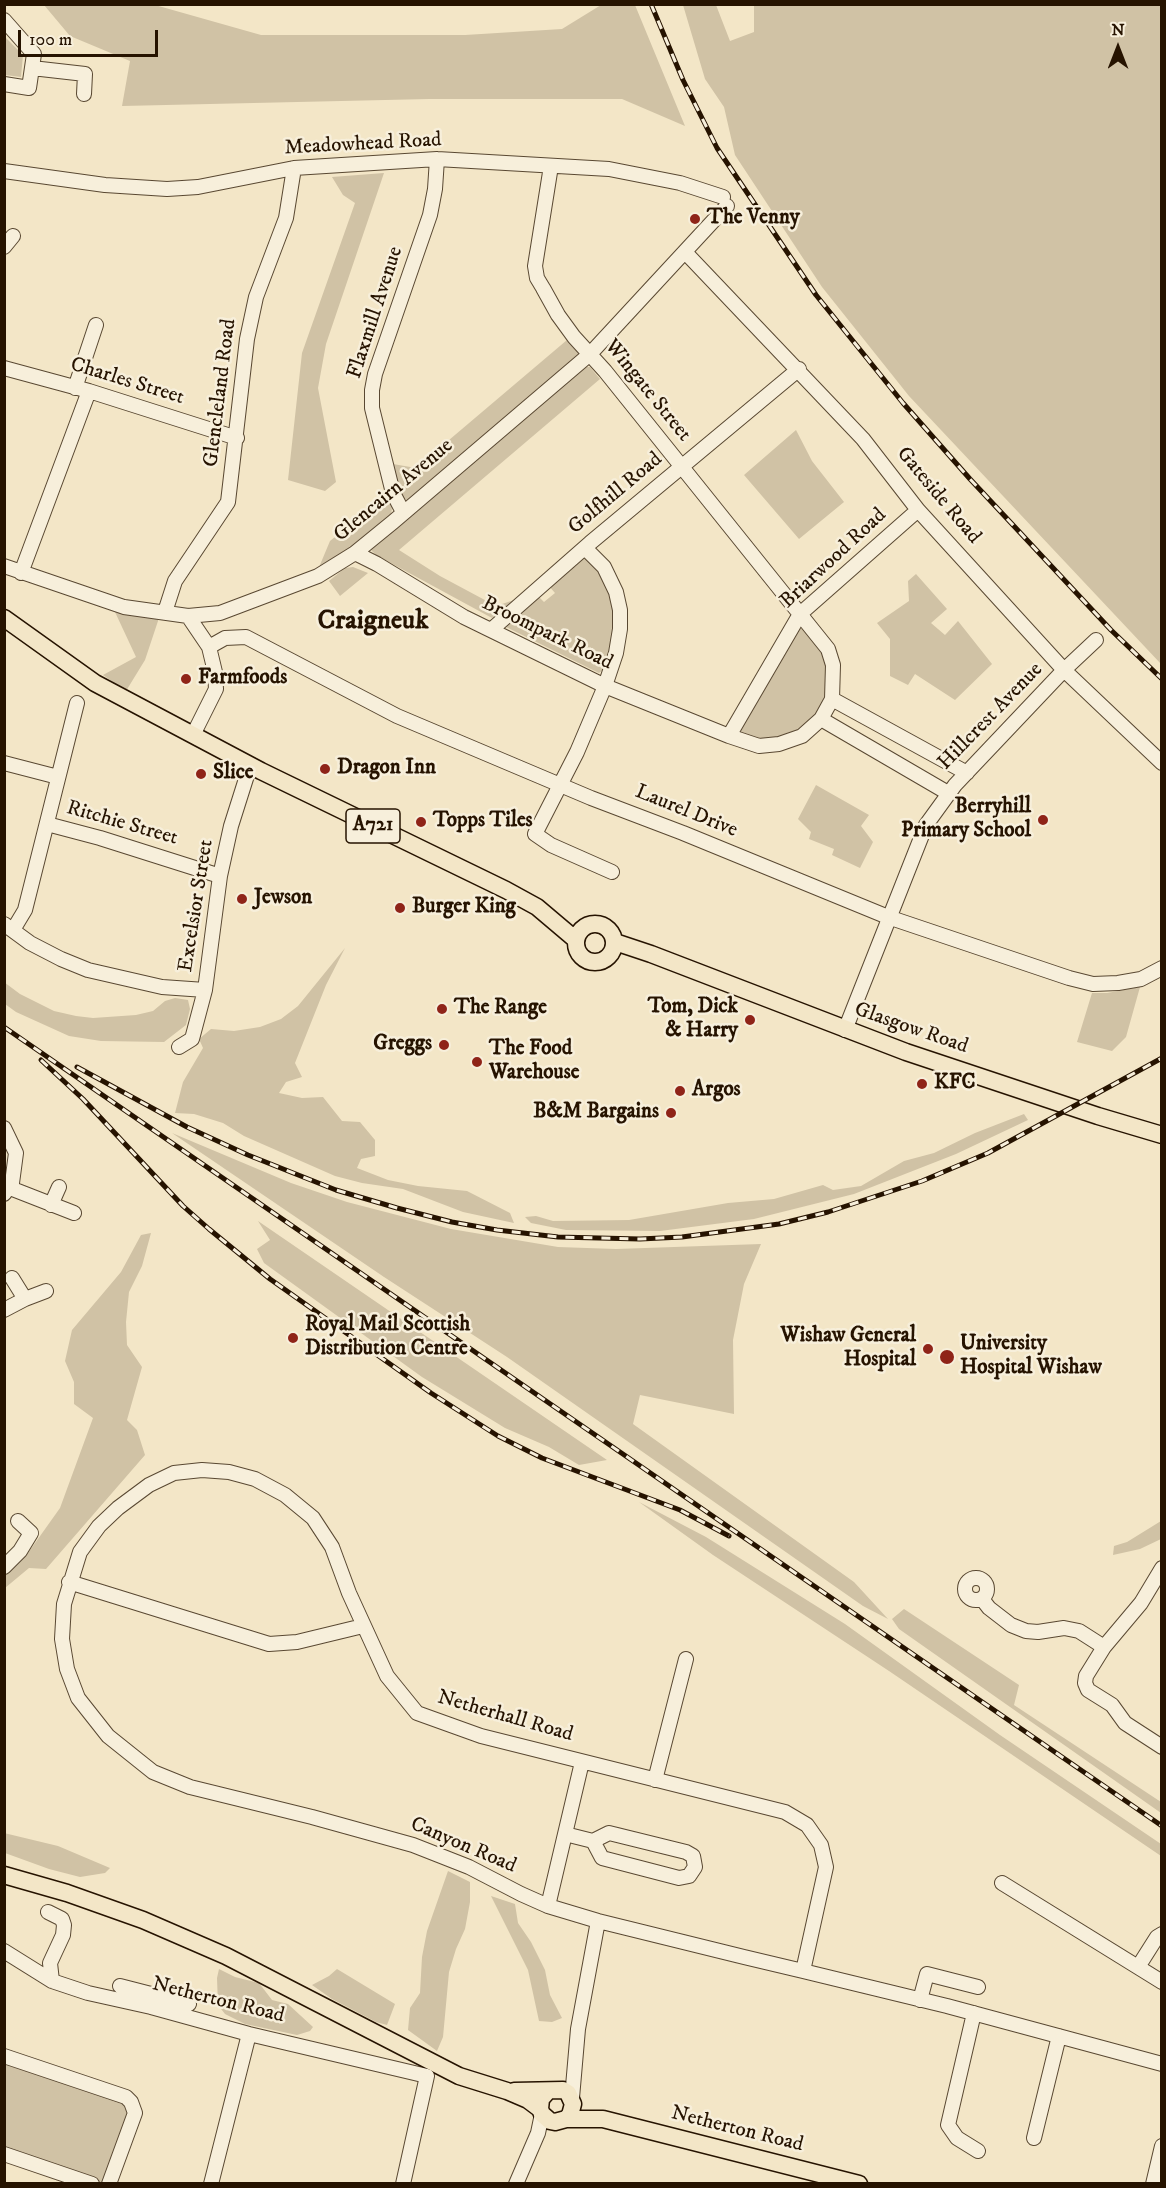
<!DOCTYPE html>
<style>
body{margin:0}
#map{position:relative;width:1166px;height:2188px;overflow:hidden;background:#f3e6c7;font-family:"IM FELL DW Pica",serif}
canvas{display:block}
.frame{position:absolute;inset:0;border:6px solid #261300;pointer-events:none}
.north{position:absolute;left:1088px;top:18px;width:60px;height:60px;-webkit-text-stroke:4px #f7efdb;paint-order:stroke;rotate:0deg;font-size:16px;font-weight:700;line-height:24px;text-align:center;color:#261300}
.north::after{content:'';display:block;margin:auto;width:21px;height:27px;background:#261300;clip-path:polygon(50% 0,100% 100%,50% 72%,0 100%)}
.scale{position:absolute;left:18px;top:30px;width:140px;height:27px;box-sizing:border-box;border:3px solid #261300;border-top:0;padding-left:8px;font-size:18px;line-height:21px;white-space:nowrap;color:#261300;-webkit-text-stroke:4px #f7efdb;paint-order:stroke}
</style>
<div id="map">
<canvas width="1166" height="2188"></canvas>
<div class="frame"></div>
<div class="north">N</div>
<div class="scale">100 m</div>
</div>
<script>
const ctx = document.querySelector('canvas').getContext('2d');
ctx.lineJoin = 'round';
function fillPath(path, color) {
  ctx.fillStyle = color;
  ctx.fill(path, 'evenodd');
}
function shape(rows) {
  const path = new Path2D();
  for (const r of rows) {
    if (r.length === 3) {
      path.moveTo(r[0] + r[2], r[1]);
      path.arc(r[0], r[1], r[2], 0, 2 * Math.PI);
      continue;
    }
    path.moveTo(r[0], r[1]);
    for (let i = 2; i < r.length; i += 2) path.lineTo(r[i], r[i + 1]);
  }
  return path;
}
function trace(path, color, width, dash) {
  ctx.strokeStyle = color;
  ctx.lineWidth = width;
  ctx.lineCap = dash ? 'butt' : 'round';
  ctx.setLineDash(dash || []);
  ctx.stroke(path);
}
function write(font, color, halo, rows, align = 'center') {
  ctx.font = font + ' "IM FELL DW Pica",serif';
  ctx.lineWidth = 5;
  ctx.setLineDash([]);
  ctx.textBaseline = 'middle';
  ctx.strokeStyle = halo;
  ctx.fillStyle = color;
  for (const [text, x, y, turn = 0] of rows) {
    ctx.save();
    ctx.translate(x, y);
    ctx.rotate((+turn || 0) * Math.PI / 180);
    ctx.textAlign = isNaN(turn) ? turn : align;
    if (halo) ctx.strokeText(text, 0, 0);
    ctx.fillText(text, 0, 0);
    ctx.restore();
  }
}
const green = shape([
 [44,5,155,5,261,35,465,35,562,29,601,5,635,5,685,126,622,99,429,99,122,106,130,61,70,36],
 [683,5,716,5,730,41,754,32,754,5,1161,5,1161,664,909,396,822,287,735,155,724,107,705,79],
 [4,36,23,55,21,77,5,75],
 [384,173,326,344,318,388,336,482,325,491,288,480,302,353,355,203,343,195,332,177],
 [567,340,579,352,580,359,412,500,406,500,402,497,393,464,416,468],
 [582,367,590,367,600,379,399,550,440,576,496,606,514,600,492,618,376,555,371,550,372,543],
 [796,430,812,461,844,502,799,539,744,475],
 [387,494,392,507,391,518,325,568,317,572,330,541],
 [585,557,597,566,614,600,615,634,603,670,599,673,504,626,537,595,544,602,555,593,548,585,579,559],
 [353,567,368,573,340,596,329,581,345,568],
 [916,574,947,609,931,623,945,635,958,621,992,664,955,700,915,674,908,685,890,676,890,639,877,623,909,601,908,581],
 [115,612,159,618,145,660,126,691,103,675,136,657],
 [796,629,804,629,820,648,828,662,828,681,823,701,815,715,806,725,790,734,778,738,754,739,742,735,740,730],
 [816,785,869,815,861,826,873,842,860,868,832,855,834,849,809,839,811,832,798,819],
 [345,948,326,985,295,1063,302,1077,286,1082,279,1093,302,1098,323,1097,342,1121,360,1122,375,1140,375,1156,361,1159,357,1168,388,1180,418,1186,467,1191,510,1213,514,1223,463,1212,403,1189,362,1183,335,1176,244,1136,223,1123,194,1114,175,1113,183,1082,203,1048,199,1039,211,1029,234,1031,260,1027,281,1019,298,1006],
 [4,982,20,994,54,1011,76,1016,93,1018,136,1015,153,1011,165,1001,175,998,188,1000,190,1009,186,1025,164,1042,101,1041,69,1036,16,1012,5,1004],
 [1140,987,1126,1037,1112,1051,1077,1042,1092,993,1107,993],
 [1024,1114,1028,1120,956,1154,854,1194,754,1219,660,1231,566,1230,531,1223,525,1217,536,1216,553,1221,629,1220,728,1203,774,1199,823,1185,833,1190,861,1186,904,1161,934,1153,975,1133],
 [172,1133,291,1183,347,1202,451,1229,558,1247,616,1249,761,1244,744,1284,733,1340,734,1414,640,1395,633,1424,854,1582,888,1619,863,1606,507,1357,384,1277],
 [258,1221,607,1460,579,1465,549,1447,505,1428,422,1377,264,1263,257,1249,270,1240],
 [151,1233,142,1266,129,1292,126,1322,127,1345,142,1367,127,1420,137,1430,145,1455,46,1569,29,1568,5,1588,5,1574,28,1553,60,1508,93,1418,74,1404,74,1382,65,1361,72,1330,121,1272,141,1235],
 [639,1502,706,1537,845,1624,1000,1735,1161,1844,1161,1856,889,1671,713,1555],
 [1161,1521,1161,1539,1140,1549,1113,1555,1114,1546,1127,1542],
 [904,1609,1019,1685,1014,1705,1161,1802,1161,1813,899,1629,892,1619],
 [4,1833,58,1846,110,1868,105,1873,80,1877,49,1869,5,1853],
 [448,1871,470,1882,470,1902,465,1929,456,1949,449,1972,443,2037,437,2051,408,2030,410,2008,420,1993,422,1957,427,1931],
 [491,1896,515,1904,518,1923,531,1942,545,1970,550,1995,562,2018,552,2022,539,2021,528,1970],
 [219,1969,235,1977,259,1983,272,2000,288,2004,313,2027,310,2031,297,2035,245,2024,225,2014,218,2005,217,1978],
 [337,1969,395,2004,387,2025,376,2022,332,1999,312,1985,329,1976],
 [4,2062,123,2099,132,2109,105,2183,99,2183,5,2152]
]);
const minor = shape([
 [4,20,34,54,29,88,4,84],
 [32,68,85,74,84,94],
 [4,171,105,185,167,189,198,187,294,168,437,159,609,169,680,183,723,197],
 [4,247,13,236],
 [685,252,863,439,918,510,1064,670,1162,763],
 [4,368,89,391,237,438],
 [75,388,96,325],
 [403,512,393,493,372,408,372,390,375,374,430,215,435,189,437,159],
 [585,548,604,567,616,592,620,610,620,629,616,653,605,686,577,752,535,834,551,845,612,872],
 [355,553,377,564,464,617,605,686,729,736,759,746,779,744,802,736,821,719,832,699,833,665,828,649,605,371,574,337,558,315,543,288,537,278,535,266,551,166],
 [4,566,124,607,188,616,220,613,318,576,355,553,393,522,590,354,727,206],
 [21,573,89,391],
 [165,612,175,581,228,502,247,339,256,297,286,218,294,168],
 [188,616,209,647,215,672,216,689,193,735],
 [491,630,590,543,799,369],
 [209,647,225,638,246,637,397,716,591,798,683,833,888,917,1069,978,1093,984,1118,983,1141,979,1162,968],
 [832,699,967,773],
 [821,719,948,793],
 [729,736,800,614,918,510],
 [4,763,58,777],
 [47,824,100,838,220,876],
 [4,924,30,943,61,959,88,970,162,987,205,990],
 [13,930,25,910,77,703],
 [845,1030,926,825,955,785,1064,670,1096,640],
 [179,1047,192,1039,205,990,220,876,231,826,250,766],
 [4,1128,16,1153,12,1183,4,1194],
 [10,1188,74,1213],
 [51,1205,59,1187],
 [12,1278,25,1299],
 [4,1310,25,1299,46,1291],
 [4,1567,20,1551,31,1533,18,1521],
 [1162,1568,1141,1603,1104,1647,1086,1676,1085,1683,1088,1690,1112,1705,1125,1723,1162,1747],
 [976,1589,11],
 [69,1582,269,1644,297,1642,363,1626],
 [982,1599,989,1608,1011,1625,1026,1631,1038,1632,1064,1628,1079,1631,1104,1647],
 [655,1780,686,1659],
 [565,1834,593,1841,609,1833,686,1852,693,1856,695,1867,689,1876,679,1878,602,1858,593,1841],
 [1002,1883,1162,1982],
 [548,1906,582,1762],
 [48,1912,62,1919,64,1925,63,1935,50,1963,52,1981],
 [4,1951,52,1981,88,1993,151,2007,249,2034,427,2076,403,2184],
 [1138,1967,1157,1937,1162,1934],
 [803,1971,826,1867,821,1845,807,1825,785,1812,481,1736,417,1713,387,1676,349,1593,332,1547,313,1518,285,1495,255,1479,229,1472,202,1470,174,1473,149,1485,118,1508,99,1526,80,1552,64,1604,62,1639,67,1669,78,1698,108,1736,153,1772,190,1787,312,1817,413,1845,469,1867,521,1894,548,1906,598,1921,744,1957,803,1971,947,2006,1162,2064],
 [120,1986,155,1995,151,2007],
 [155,1995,189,2004],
 [920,2000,927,1974,978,1987],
 [974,2013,948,2125,957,2138,978,2151],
 [4,2056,126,2097,131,2102,135,2113,109,2184],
 [572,2098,578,2029,598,1921],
 [1034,2138,1059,2036],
 [4,2154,92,2184],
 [211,2184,249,2034],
 [516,2184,538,2133,542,2114],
 [1153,2184,1162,2146]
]);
const major = shape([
 [4,618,95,683,261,771,506,890,537,907,576,940],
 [595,943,19],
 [615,942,651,954,906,1052,1098,1116,1162,1135],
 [4,1875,67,1893,143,1920,226,1956,459,2076,507,2091,528,2100,540,2109],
 [514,2091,563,2090,568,2093,573,2104,570,2115,566,2119,555,2122,550,2121,542,2114,540,2109,541,2099,548,2091],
 [566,2119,603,2119,859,2184]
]);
const rail = shape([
 [651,4,683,80,717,148,816,295,903,403,970,479,1111,630,1162,679],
 [4,1027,1162,1826],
 [41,1060,83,1099,183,1206,209,1229,270,1279,431,1393,498,1436,542,1458,680,1510,729,1536],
 [77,1067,187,1127,248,1155,336,1190,397,1208,452,1222,497,1230,558,1237,640,1239,682,1237,779,1224,828,1212,922,1181,988,1153,1162,1058]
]);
const markers = [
 [695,219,6,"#8f2418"],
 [186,679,6,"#8f2418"],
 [325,769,6,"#8f2418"],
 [201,774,6,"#8f2418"],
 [1043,820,6,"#8f2418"],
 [421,822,6,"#8f2418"],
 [242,899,6,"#8f2418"],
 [400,908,6,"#8f2418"],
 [442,1009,6,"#8f2418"],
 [750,1020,6,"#8f2418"],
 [444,1045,6,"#8f2418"],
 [477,1062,6,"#8f2418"],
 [922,1084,6,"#8f2418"],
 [680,1091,6,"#8f2418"],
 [671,1113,6,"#8f2418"],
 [293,1338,6,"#8f2418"],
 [928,1349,6,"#8f2418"],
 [947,1357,8,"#8f2418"]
];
const shields = [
 [373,826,54]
];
const shieldNames = [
 ["A721",373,826]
];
const streetNames = [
 ["Meadowhead Road",363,145,-3],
 ["Flaxmill Avenue",376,313,-72],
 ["Charles Street",127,382,17],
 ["Wingate Street",647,391,51],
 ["Glencleland Road",221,393,-83],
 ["Glencairn Avenue",394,491,-40],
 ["Golfhill Road",616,494,-40],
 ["Gateside Road",938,496,50],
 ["Briarwood Road",834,559,-43],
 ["Broompark Road",547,634,26],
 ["Hillcrest Avenue",991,717,-46],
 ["Laurel Drive",686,812,22],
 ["Ritchie Street",122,824,16],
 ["Excelsior Street",197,906,-81],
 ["Glasgow Road",911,1029,19],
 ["Netherhall Road",505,1717,16],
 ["Canyon Road",463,1846,23],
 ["Netherton Road",218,2001,14],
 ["Netherton Road",737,2130,14]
];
const poiNames = [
 ["The Venny",707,219],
 ["Farmfoods",198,679],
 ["Dragon Inn",337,769],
 ["Slice",213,774],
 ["Berryhill",1031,808,"right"],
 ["Primary School",1031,832,"right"],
 ["Topps Tiles",433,822],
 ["Jewson",254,899],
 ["Burger King",412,908],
 ["Tom, Dick",738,1008,"right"],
 ["& Harry",738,1032,"right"],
 ["The Range",454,1009],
 ["Greggs",432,1045,"right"],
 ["The Food",489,1050],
 ["Warehouse",489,1074],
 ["KFC",934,1084],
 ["Argos",692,1091],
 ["B&M Bargains",659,1113,"right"],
 ["Royal Mail Scottish",305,1326],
 ["Distribution Centre",305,1350],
 ["Wishaw General",916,1337,"right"],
 ["Hospital",916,1361,"right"],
 ["University",960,1345],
 ["Hospital Wishaw",960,1369]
];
const districtNames = [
 ["Craigneuk",373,622]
];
fillPath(green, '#d0c2a5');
trace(minor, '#594832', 16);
trace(major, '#261300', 19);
trace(minor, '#f7efdb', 14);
trace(major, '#f3e6c7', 16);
trace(rail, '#261300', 5);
trace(rail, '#f7efdb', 3, [9]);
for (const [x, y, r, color] of markers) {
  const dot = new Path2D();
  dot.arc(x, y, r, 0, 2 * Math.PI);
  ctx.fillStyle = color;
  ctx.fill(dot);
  trace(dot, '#f7efdb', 2);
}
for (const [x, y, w] of shields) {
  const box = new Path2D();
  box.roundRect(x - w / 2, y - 17, w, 34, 4.5);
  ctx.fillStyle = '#f7efdb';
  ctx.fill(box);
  trace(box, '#261300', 1.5);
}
write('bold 20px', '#261300', null, shieldNames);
write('21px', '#261300', '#f7efdb', streetNames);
write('bold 21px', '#261300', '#f7efdb', poiNames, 'left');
write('bold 27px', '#261300', '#f7efdb', districtNames);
</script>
